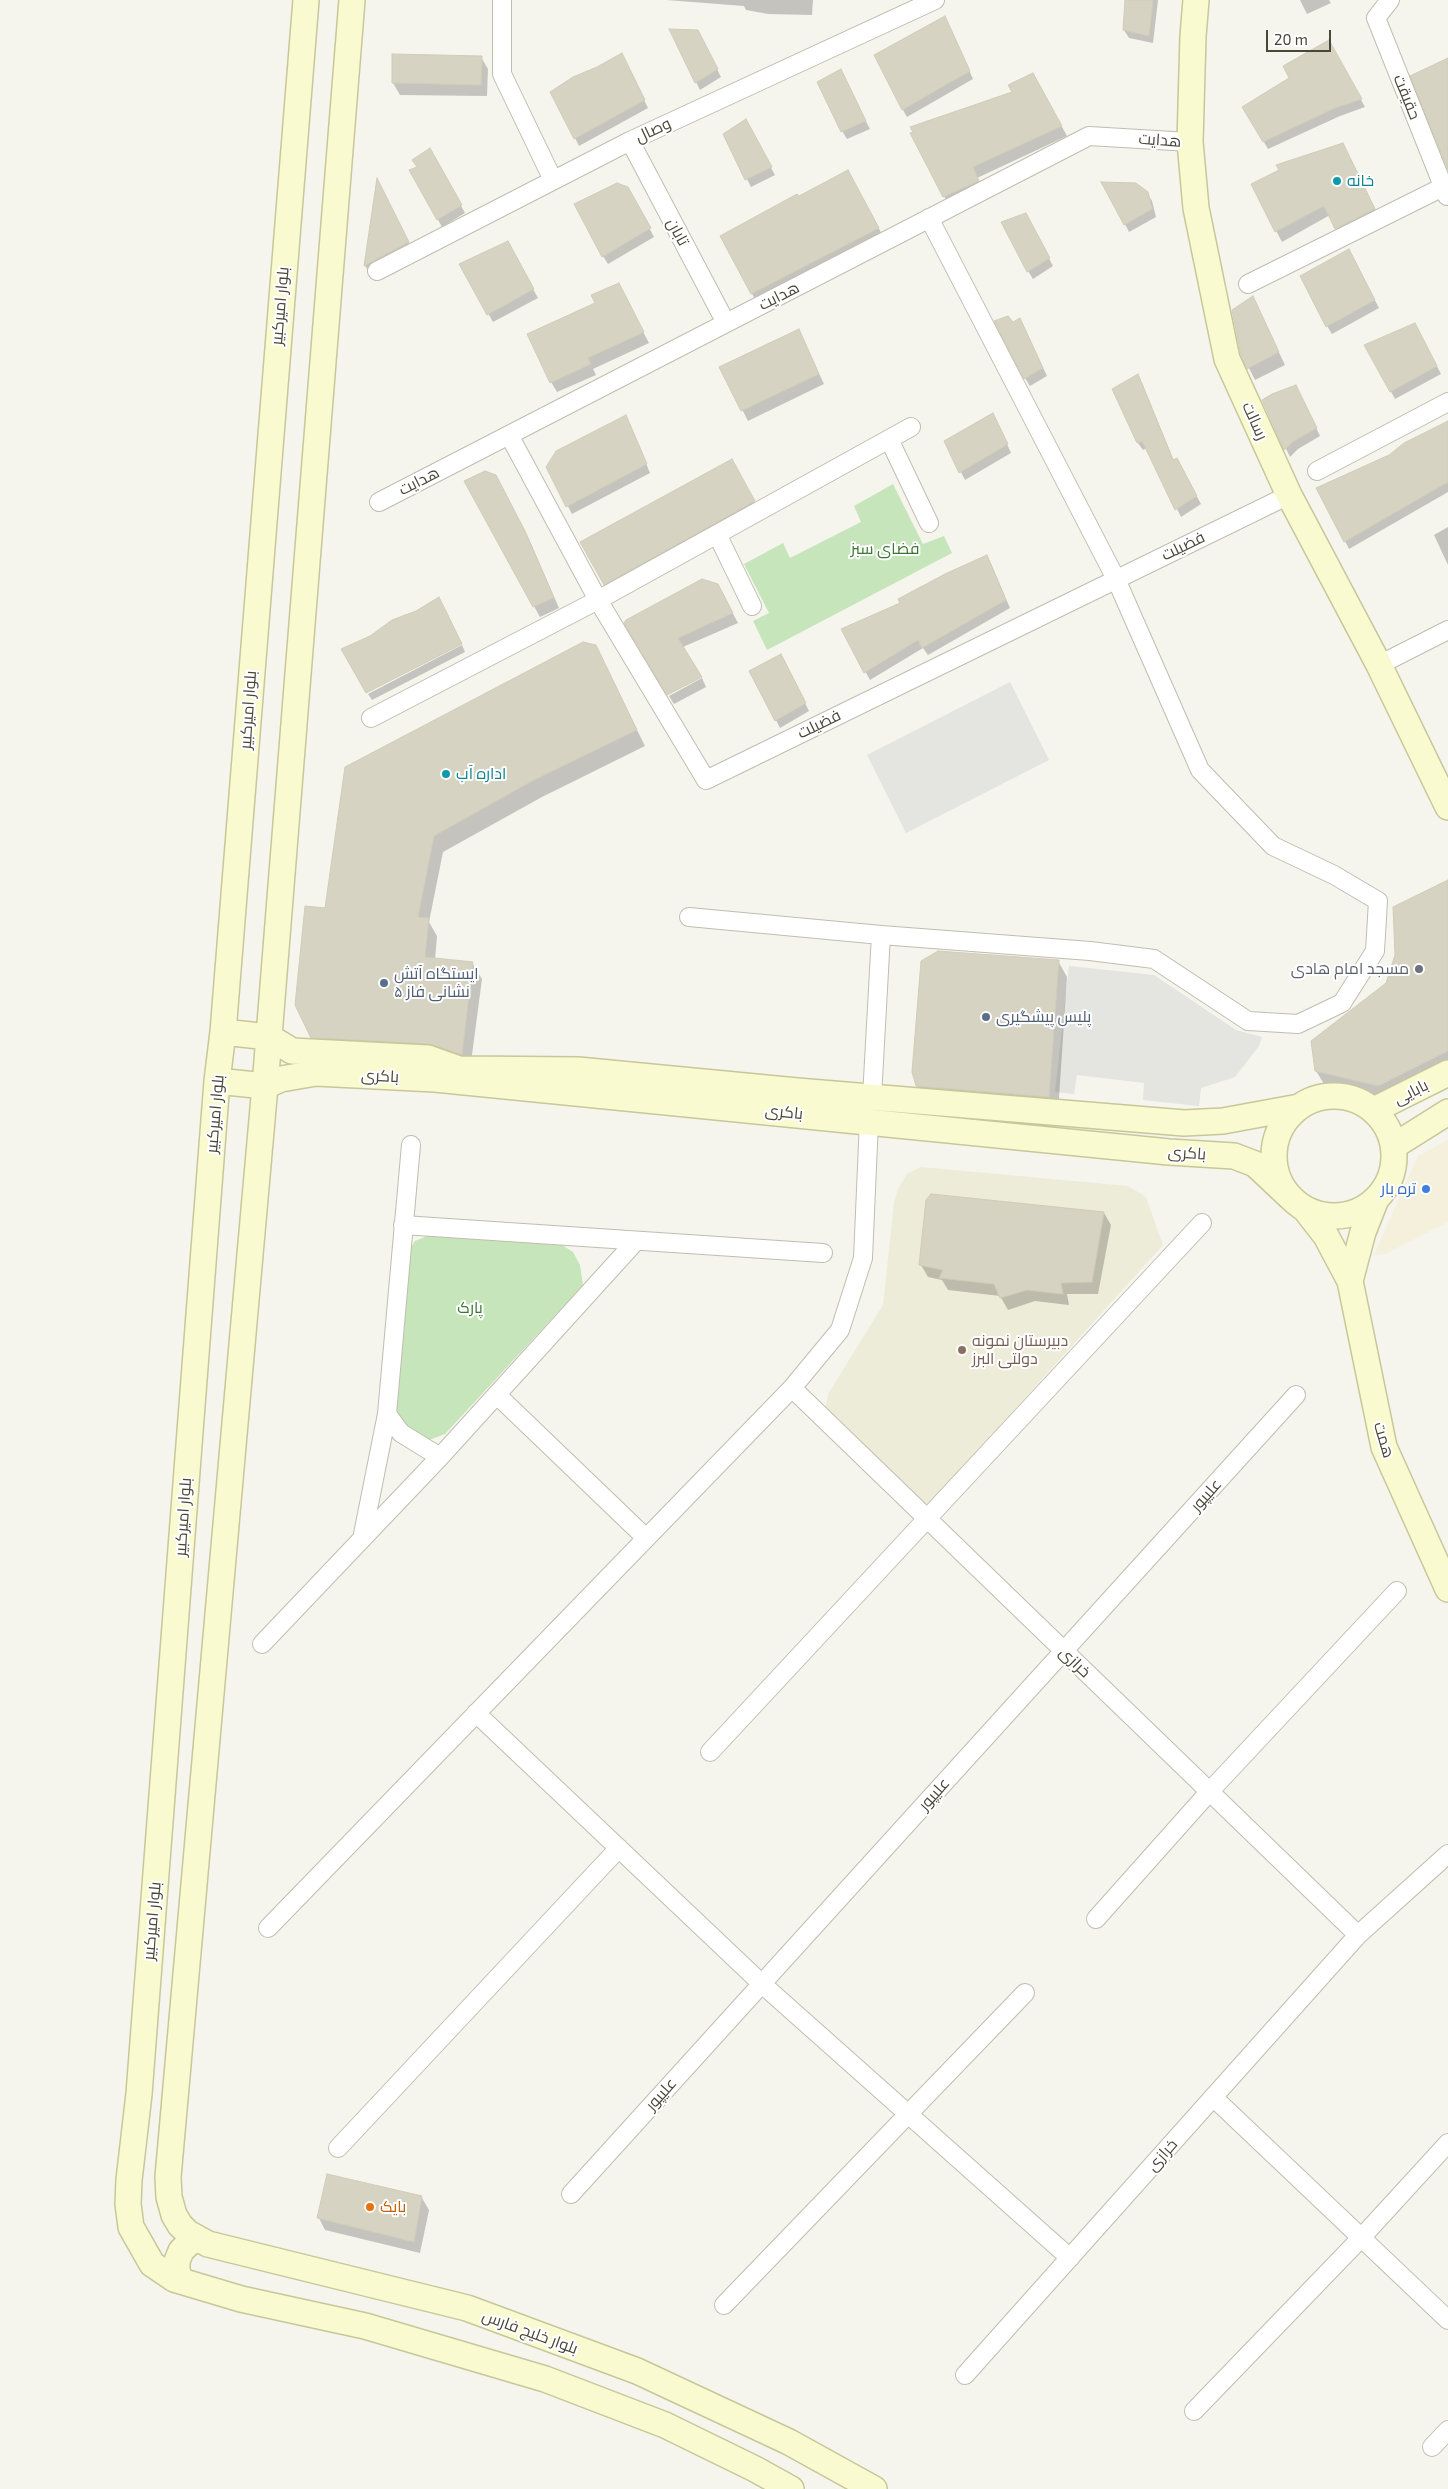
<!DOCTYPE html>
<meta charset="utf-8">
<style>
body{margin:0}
#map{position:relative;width:1448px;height:2489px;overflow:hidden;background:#f5f4ed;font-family:"Exo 2",sans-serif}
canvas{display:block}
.scale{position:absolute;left:1266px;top:30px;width:65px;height:22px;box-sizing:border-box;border:2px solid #49473a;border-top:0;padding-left:6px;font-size:15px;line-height:18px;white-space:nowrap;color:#49473a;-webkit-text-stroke:4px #fff;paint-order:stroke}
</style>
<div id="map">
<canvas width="1448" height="2489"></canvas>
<div class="scale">20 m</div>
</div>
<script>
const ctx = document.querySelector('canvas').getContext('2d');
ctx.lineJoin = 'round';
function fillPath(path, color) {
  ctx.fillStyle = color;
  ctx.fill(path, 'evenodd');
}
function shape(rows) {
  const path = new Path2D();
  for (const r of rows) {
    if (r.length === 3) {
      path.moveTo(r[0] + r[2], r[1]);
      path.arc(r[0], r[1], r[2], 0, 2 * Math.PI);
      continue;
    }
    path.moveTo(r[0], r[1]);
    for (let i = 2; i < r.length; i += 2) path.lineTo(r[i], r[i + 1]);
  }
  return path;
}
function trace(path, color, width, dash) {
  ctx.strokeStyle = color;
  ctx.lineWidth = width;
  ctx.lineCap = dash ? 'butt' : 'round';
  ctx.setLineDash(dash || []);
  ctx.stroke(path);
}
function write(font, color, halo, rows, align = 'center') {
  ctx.font = font + ' "Exo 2",Cairo,sans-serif';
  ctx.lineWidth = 4;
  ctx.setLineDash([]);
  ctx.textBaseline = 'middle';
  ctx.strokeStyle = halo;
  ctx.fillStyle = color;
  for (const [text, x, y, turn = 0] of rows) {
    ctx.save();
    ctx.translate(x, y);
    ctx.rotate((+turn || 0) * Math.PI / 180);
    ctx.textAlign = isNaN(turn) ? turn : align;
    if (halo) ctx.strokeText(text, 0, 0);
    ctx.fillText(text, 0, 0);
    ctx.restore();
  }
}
const commercial = shape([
 [1448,1140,1448,1222,1385,1254,1374,1255,1418,1156]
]);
const education = shape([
 [921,1167,1128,1186,1146,1197,1163,1245,930,1503,914,1505,825,1410,828,1394,883,1305,894,1203,898,1189,907,1174]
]);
const green = shape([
 [893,484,923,544,944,536,952,553,767,650,753,621,769,613,744,564,783,543,790,558,861,522,854,506],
 [427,1236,562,1245,573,1252,580,1265,583,1285,445,1434,429,1440,419,1438,392,1414,407,1253,415,1241]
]);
const parking = shape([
 [1010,682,1049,760,906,833,867,755],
 [1069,966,1154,975,1236,1030,1262,1037,1259,1046,1235,1077,1201,1088,1199,1106,1143,1100,1144,1083,1077,1075,1074,1094,1055,1092]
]);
const shadow = shape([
 [666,0,813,0,812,15,768,14,746,10,744,6],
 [1126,0,1158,0,1153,43,1129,38,1124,30],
 [1300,0,1329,0,1331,3,1307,14],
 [949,26,973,79,907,117,903,110],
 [702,39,721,77,700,90,696,82],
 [1328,41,1365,107,1340,116,1268,149,1244,108,1291,78],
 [481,57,488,69,487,96,400,95,393,83],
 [625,62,648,108,579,146,575,138],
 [1033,74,1067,136,977,178,984,191,950,206,944,196,1014,92],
 [844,79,870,129,847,139,842,131],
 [745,121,775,175,751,187,724,134],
 [1343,144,1380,219,1342,238,1330,215,1282,242,1252,185],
 [430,150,465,213,442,227,411,171,418,168],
 [848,172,883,236,756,301,721,237],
 [377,182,413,251,370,273,365,266],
 [628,188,654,237,608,264,603,256],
 [1147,193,1152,201,1156,217,1129,232,1125,224],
 [1030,222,1053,266,1033,279,1028,271],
 [507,243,538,298,493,322,461,265],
 [1353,259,1379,308,1332,334,1327,326],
 [624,295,649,343,593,369,596,375,557,392,551,382],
 [1253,298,1285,365,1255,380,1242,354],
 [1012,324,1024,328,1047,376,1030,386,1025,378],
 [799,331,824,384,748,421,721,368],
 [1419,332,1441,374,1395,399,1366,346],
 [1142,383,1174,461,1177,459,1201,504,1181,517,1147,448,1143,450,1138,443,1114,389],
 [1300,394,1320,436,1298,449,1290,457,1263,401],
 [1448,421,1448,492,1349,549,1345,541,1390,456],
 [997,422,1011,453,965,480,946,442],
 [630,425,650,473,572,514,548,468],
 [740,476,763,518,614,600,605,584],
 [465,482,502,487,531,544,559,608,540,617],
 [1448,527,1448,565,1434,535],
 [991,564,1010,608,928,655,923,648,870,680,843,630],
 [723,595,738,623,683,647,626,623],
 [462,645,465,652,372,700,368,694],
 [595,646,645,746,542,797,443,852,429,922,437,936,435,960,472,963,482,979,470,1070,322,1053,312,1037,326,910],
 [785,663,809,711,780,728,751,671],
 [702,678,706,687,674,704,669,696],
 [1448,881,1448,1072,1388,1101,1326,1087,1316,1071,1387,984],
 [1058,961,1067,977,1058,1113,927,1102,917,1086],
 [1104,1213,1111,1225,1098,1294,1067,1294,1069,1305,1035,1301,1008,1310,1000,1296,948,1290,942,1280,928,1277,921,1265],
 [422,2198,429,2210,420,2253,325,2230,319,2218]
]);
const building = shape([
 [1125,0,1153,0,1149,36,1123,30,1125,0],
 [945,16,970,71,902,110,874,55,945,16],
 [669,29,698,30,718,69,695,83,669,29],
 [1329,40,1362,99,1335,108,1263,142,1242,107,1289,78,1283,66,1329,40],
 [622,53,645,100,574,139,550,92,573,77,597,67,622,53],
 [392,54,482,56,481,85,392,83,392,54],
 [1448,58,1448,170,1410,76,1448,58],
 [841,69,866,121,841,132,817,82,841,69],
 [1033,73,1062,126,973,167,979,181,943,197,910,133,913,132,910,127,1012,92,1008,85,1033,73],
 [746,119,772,167,745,180,723,134,746,119],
 [1343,143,1375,209,1335,229,1324,206,1275,232,1251,184,1279,170,1276,165,1343,143],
 [430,148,462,205,437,220,409,170,417,167,412,160,430,148],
 [848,170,879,228,751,294,720,236,797,194,799,196,848,170],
 [377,178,409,242,364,266,377,178],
 [1101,182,1136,183,1148,192,1152,209,1124,225,1101,182],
 [617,183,628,187,651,228,602,257,574,204,617,183],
 [1026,213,1050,258,1027,272,1001,222,1026,213],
 [508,241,534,289,487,315,459,264,508,241],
 [1349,249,1375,300,1326,327,1300,276,1349,249],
 [619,283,644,332,588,358,591,364,550,383,527,334,595,303,591,295,619,283],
 [1253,296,1279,352,1247,369,1241,355,1232,310,1253,296],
 [1008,316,1013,322,1020,318,1043,368,1024,379,994,321,1008,316],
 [1415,323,1437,366,1390,392,1364,345,1415,323],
 [799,329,819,374,741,411,719,367,799,329],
 [1138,374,1173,460,1177,458,1197,496,1175,510,1142,441,1137,443,1112,389,1138,374],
 [1296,385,1317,428,1294,441,1284,450,1262,400,1272,394,1296,385],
 [993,413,1008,444,959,473,944,441,993,413],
 [626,415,647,464,566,507,546,467,556,451,626,415],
 [1448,421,1448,482,1344,542,1316,488,1389,455,1404,443,1448,421],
 [732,459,755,501,604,585,580,542,732,459],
 [485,471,496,475,526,533,554,598,533,607,464,481,485,471],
 [987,555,1006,600,922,648,918,640,864,673,841,629,900,603,898,599,947,573,987,555],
 [702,579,718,584,733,613,678,638,702,677,667,695,624,623,626,620,702,579],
 [439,597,462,644,366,693,341,649,370,636,392,620,416,611,439,597],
 [583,642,596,645,637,730,532,781,434,836,418,917,429,918,425,957,473,962,462,1055,429,1044,311,1038,295,1005,305,906,325,908,345,767,583,642],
 [781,654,806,703,775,721,749,671,781,654],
 [1448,880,1448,1051,1378,1086,1315,1071,1311,1041,1386,983,1395,955,1393,907,1448,880],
 [938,951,1059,960,1049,1097,916,1086,912,1072,921,961,938,951],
 [931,1194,1104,1212,1092,1282,1061,1283,1063,1294,1027,1290,1000,1298,994,1284,939,1278,943,1270,919,1265,926,1200,931,1194],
 [327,2174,422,2196,414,2242,317,2218,327,2174]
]);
const street = shape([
 [502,0,502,74,553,180],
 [1390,0,1376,18,1447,196],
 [630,141,726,323],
 [377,271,630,141,935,0],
 [1248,284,1443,187],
 [509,435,598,600,706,780,1289,495],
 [889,439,929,523],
 [1317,471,1448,402],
 [379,502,1089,136,1190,142],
 [717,534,752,606],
 [1379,665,1448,630],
 [371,718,598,600,911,427],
 [689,917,881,935,1090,951,1154,959,1248,1021,1298,1024,1342,1003,1375,951,1378,901,1334,875,1273,846,1200,770,1116,579,929,218],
 [872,1097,881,935],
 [411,1145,387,1414,401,1433,440,1457],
 [403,1225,823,1253],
 [792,1388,1358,1935],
 [497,1395,646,1538],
 [362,1539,387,1414],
 [262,1644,440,1457,636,1241],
 [476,1713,762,1984,1070,2258],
 [710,1752,1202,1223],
 [1096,1919,1210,1791,1397,1591],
 [268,1928,792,1388,840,1330,863,1258,869,1121],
 [1213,2097,1448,2320],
 [338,2148,619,1848],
 [571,2194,1296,1395],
 [724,2305,1025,1993],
 [965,2375,1358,1935,1448,1854],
 [1194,2411,1361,2238,1448,2143],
 [1432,2447,1448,2430]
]);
const secondary = shape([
 [306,0,223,1032,217,1081,139,2094,129,2180,128,2204,131,2227,152,2264,174,2279,241,2299,365,2326,545,2379,665,2425,755,2469,791,2489],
 [352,0,265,1086,168,2177,169,2197,174,2215,180,2225,188,2233,208,2244,467,2308,637,2371,789,2442,874,2489],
 [1196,0,1193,36,1190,142,1196,208,1227,359,1289,495,1379,665,1448,807],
 [223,1032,269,1037,292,1051,428,1058,459,1069,578,1070,797,1091,1184,1123,1223,1121,1299,1107],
 [217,1081,265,1086,281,1079,316,1073,435,1079,1169,1152,1234,1156,1255,1164,1290,1197],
 [1334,1156,60],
 [1374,1110,1448,1073],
 [1394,1146,1448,1112],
 [1305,1209,1326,1236,1350,1281,1384,1447,1448,1589],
 [1350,1281,1363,1232,1376,1199],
 [182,2281,177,2272,177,2261,181,2251,189,2243,199,2239]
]);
const markers = [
 [1337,181,5,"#0f9aa8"],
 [446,774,5,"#0f9aa8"],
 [1419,969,5,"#6b7280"],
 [384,983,5,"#5c6f8a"],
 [986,1017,5,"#5c6f8a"],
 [1426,1189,5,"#3f7fe0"],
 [962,1350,5,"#8d6e63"],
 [370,2207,5,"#e8710a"]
];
const streetNames = [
 ["حقیقت",1407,97,68],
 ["وصال",653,130,-25],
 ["هدایت",1160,140,4],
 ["تابان",678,232,62],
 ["هدایت",779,296,-27],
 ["بلوار امیرکبیر",280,306,-85],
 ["رسالت",1255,421,66],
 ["هدایت",419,481,-27],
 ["فضیلت",1183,546,-26],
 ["بلوار امیرکبیر",248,710,-86],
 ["فضیلت",819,724,-26],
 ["باکری",380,1076,3],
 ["بابایی",1411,1092,-27],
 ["باکری",784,1112,6],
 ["بلوار امیرکبیر",215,1114,-85],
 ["باکری",1187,1153,4],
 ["همت",1384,1440,74],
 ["علیپور",1206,1495,-48],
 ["بلوار امیرکبیر",183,1517,-86],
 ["خرازی",1075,1662,44],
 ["علیپور",934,1794,-48],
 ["بلوار امیرکبیر",152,1921,-85],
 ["علیپور",661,2094,-48],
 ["خرازی",1162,2155,-48],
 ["بلوار خلیج فارس",530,2332,20]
];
const cultureNames = [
 ["خانه",1347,181],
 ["اداره آب",456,774]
];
const parkNames = [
 ["فضای سبز",885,549],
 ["پارک",470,1308]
];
const worshipNames = [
 ["مسجد امام هادی",1409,969]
];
const serviceNames = [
 ["ایستگاه آتش",394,974],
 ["نشانی فاز ۵",394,992],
 ["پلیس پیشگیری",996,1017]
];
const shopNames = [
 ["تره بار",1416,1189]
];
const educationNames = [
 ["دبیرستان نمونه",972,1341],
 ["دولتی البرز",972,1359]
];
const foodNames = [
 ["بایک",380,2207]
];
fillPath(commercial, '#f4f0db');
fillPath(education, '#edecd8');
fillPath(green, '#c7e5ba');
fillPath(parking, '#e4e4e0');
fillPath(shadow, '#0003');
fillPath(building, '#d6d3c3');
trace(building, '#d0ccb7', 1);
trace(street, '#c0beb0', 20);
trace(secondary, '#c7c799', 28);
trace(street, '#fff', 18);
trace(secondary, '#fafad1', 25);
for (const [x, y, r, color] of markers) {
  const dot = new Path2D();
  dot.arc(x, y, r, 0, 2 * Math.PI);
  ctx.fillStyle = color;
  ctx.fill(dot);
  trace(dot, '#fff', 2);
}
write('16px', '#49473a', '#fff', streetNames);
write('16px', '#0d838f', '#fff', cultureNames, 'left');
write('16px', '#3b7732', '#fff', parkNames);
write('16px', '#5b616d', '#fff', worshipNames, 'right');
write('16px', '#4e5e75', '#fff', serviceNames, 'left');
write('16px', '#366cbe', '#fff', shopNames, 'right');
write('16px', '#785e54', '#fff', educationNames, 'left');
write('16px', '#c56008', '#fff', foodNames, 'left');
</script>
